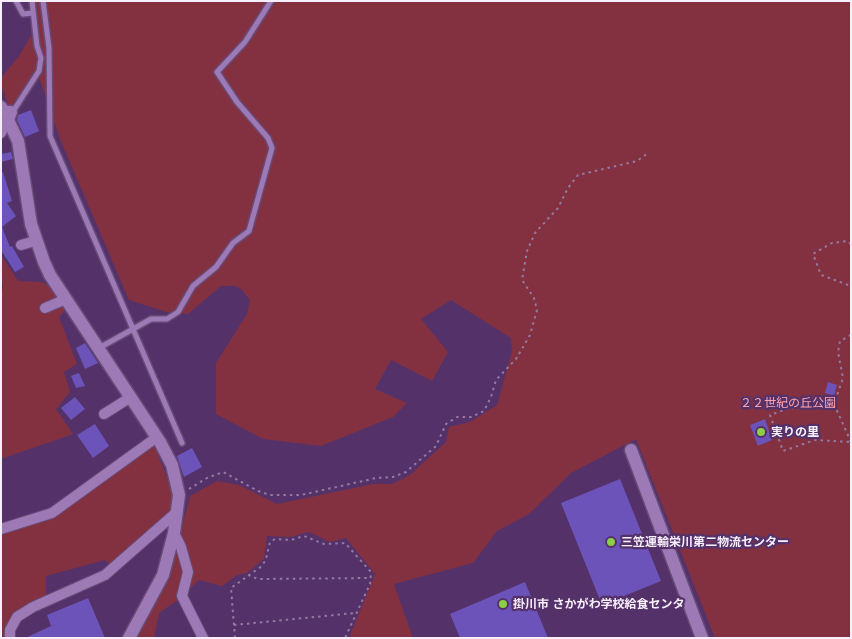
<!DOCTYPE html>
<meta charset="utf-8">
<style>
body{margin:0}
#map{position:relative;width:852px;height:639px;overflow:hidden;background:#543269;font-family:"Work Sans",sans-serif}
canvas{display:block}
.frame{position:absolute;inset:0;border:2px solid #f7effc;pointer-events:none}
</style>
<div id="map">
<canvas width="852" height="639"></canvas>
<div class="frame"></div>
</div>
<script>
const ctx = document.querySelector('canvas').getContext('2d');
ctx.lineJoin = 'round';
function fillPath(path, color) {
  ctx.fillStyle = color;
  ctx.fill(path, 'evenodd');
}
function shape(rows) {
  const path = new Path2D();
  for (const r of rows) {
    path.moveTo(r[0], r[1]);
    for (let i = 2; i < r.length; i += 2) path.lineTo(r[i], r[i + 1]);
  }
  return path;
}
function trace(path, color, width, dash) {
  ctx.strokeStyle = color;
  ctx.lineWidth = width;
  ctx.lineCap = dash ? 'butt' : 'round';
  ctx.setLineDash(dash || []);
  ctx.stroke(path);
}
function write(font, color, halo, rows, align = 'center') {
  ctx.font = font + ' "Work Sans","Noto Sans JP",sans-serif';
  ctx.lineWidth = 4.5;
  ctx.setLineDash([]);
  ctx.textBaseline = 'middle';
  ctx.strokeStyle = halo;
  ctx.fillStyle = color;
  for (const [text, x, y, turn = 0] of rows) {
    ctx.save();
    ctx.translate(x, y);
    ctx.rotate((+turn || 0) * Math.PI / 180);
    ctx.textAlign = isNaN(turn) ? turn : align;
    if (halo) ctx.strokeText(text, 0, 0);
    ctx.fillText(text, 0, 0);
    ctx.restore();
  }
}
const green = shape([
 [31,1,851,1,851,638,715,638,636,439,571,473,529,514,497,531,473,563,394,584,413,638,349,638,375,574,346,538,330,542,309,532,290,537,267,536,264,559,247,573,237,575,222,586,199,580,178,600,159,613,154,638,136,638,173,561,190,496,217,481,239,485,277,504,373,484,392,484,410,475,446,442,449,427,470,422,497,405,512,351,511,338,451,300,421,319,448,352,432,381,391,360,375,389,407,403,393,417,321,446,263,439,216,414,216,363,247,314,250,300,241,289,235,286,221,286,188,314,167,312,129,300,60,139,36,68,11,112,1,85,1,78,19,56,32,34],
 [1,255,18,281,41,282,53,287,66,309,59,317,77,364,64,372,70,392,56,409,73,434,1,459],
 [154,445,173,493,170,512,110,565,105,560,46,576,46,598,25,606,10,638,1,638,1,534,48,520]
]);
const stream = shape([
 [1,283,1,290]
]);
const building = shape([
 [31,110,39,131,25,137,17,120,18,115],
 [11,152,13,159,1,162,1,154],
 [3,172,12,201,7,203,16,216,2,227,10,247,12,246,24,267,15,272,1,250,1,173],
 [85,343,98,363,85,369,76,348],
 [79,373,85,386,76,388,71,376],
 [828,382,837,385,834,396,825,393],
 [75,397,85,409,71,420,61,408],
 [765,419,772,440,758,446,750,425],
 [95,424,109,446,93,458,77,435],
 [192,448,202,467,184,477,177,456],
 [620,479,661,581,602,605,561,503],
 [525,582,548,638,460,638,450,614],
 [88,598,105,638,25,638,51,626,47,615]
]);
const path = shape([
 [851,244,847,241,832,243,813,254,821,275,851,286],
 [851,335,840,341,838,352,843,378,834,404,851,442],
 [834,404,787,409,770,415,783,451,815,440,850,442],
 [189,489,207,478,223,472,258,491,270,495,301,495,376,478,393,477,406,472,436,446,446,424,457,417,471,417,484,411,491,397,496,380,516,359,530,335,537,310,534,298,522,280,527,251,535,233,558,208,568,188,578,175,637,161,648,153],
 [248,575,258,579,371,578],
 [234,625,355,613],
 [235,638,231,588,262,566,266,559,270,542,275,539,291,540,304,536,324,544,345,543,371,572,370,584,345,638]
]);
const service = shape([
 [16,1,23,14,33,13],
 [43,1,49,48,50,136,182,443],
 [12,113,39,71,41,58,37,46,32,1],
 [99,348,151,319,167,319,178,312,193,286,216,267,233,243,249,231,272,148,268,138,237,102,217,72,245,42,271,1]
]);
const minor = shape([
 [1,133,8,120],
 [21,245,35,241],
 [45,308,66,299],
 [104,414,131,397],
 [1,529,52,513,157,437],
 [174,533,181,547,188,572,182,596,203,638],
 [10,638,10,630,17,617,33,607,105,575,178,511]
]);
const tertiary = shape([
 [1,107,4,112,11,112,8,120,18,141,31,224,44,262,50,275,160,442,172,465,179,495,174,533,163,575,129,638],
 [631,450,702,638]
]);
const markers = [
 [761,432,5,"#8dce44"],
 [611,542,5,"#8dce44"],
 [503,604,5,"#8dce44"]
];
const parkNames = [
 ["２２世紀の丘公園",788,403]
];
const poiNames = [
 ["実りの里",771,432],
 ["三笠運輸栄川第二物流センター",621,542],
 ["掛川市 さかがわ学校給食センタ",513,604]
];
fillPath(green, '#833141');
trace(stream, '#172f2e', 2.5);
fillPath(building, '#6b53b9');
trace(service, '#674b77', 8);
trace(minor, '#674b77', 12);
trace(tertiary, '#674b77', 15);
trace(path, '#927aa1', 2, [2.5, 4]);
trace(service, '#9d79b6', 5);
trace(minor, '#9d79b6', 10);
trace(tertiary, '#9d79b6', 12);
for (const [x, y, r, color] of markers) {
  const dot = new Path2D();
  dot.arc(x, y, r, 0, 2 * Math.PI);
  ctx.fillStyle = color;
  ctx.fill(dot);
  trace(dot, '#543269', 2);
}
write('12px', '#fea2ae', '#543269', parkNames);
write('bold 12px', '#f7effc', '#543269', poiNames, 'left');
</script>
